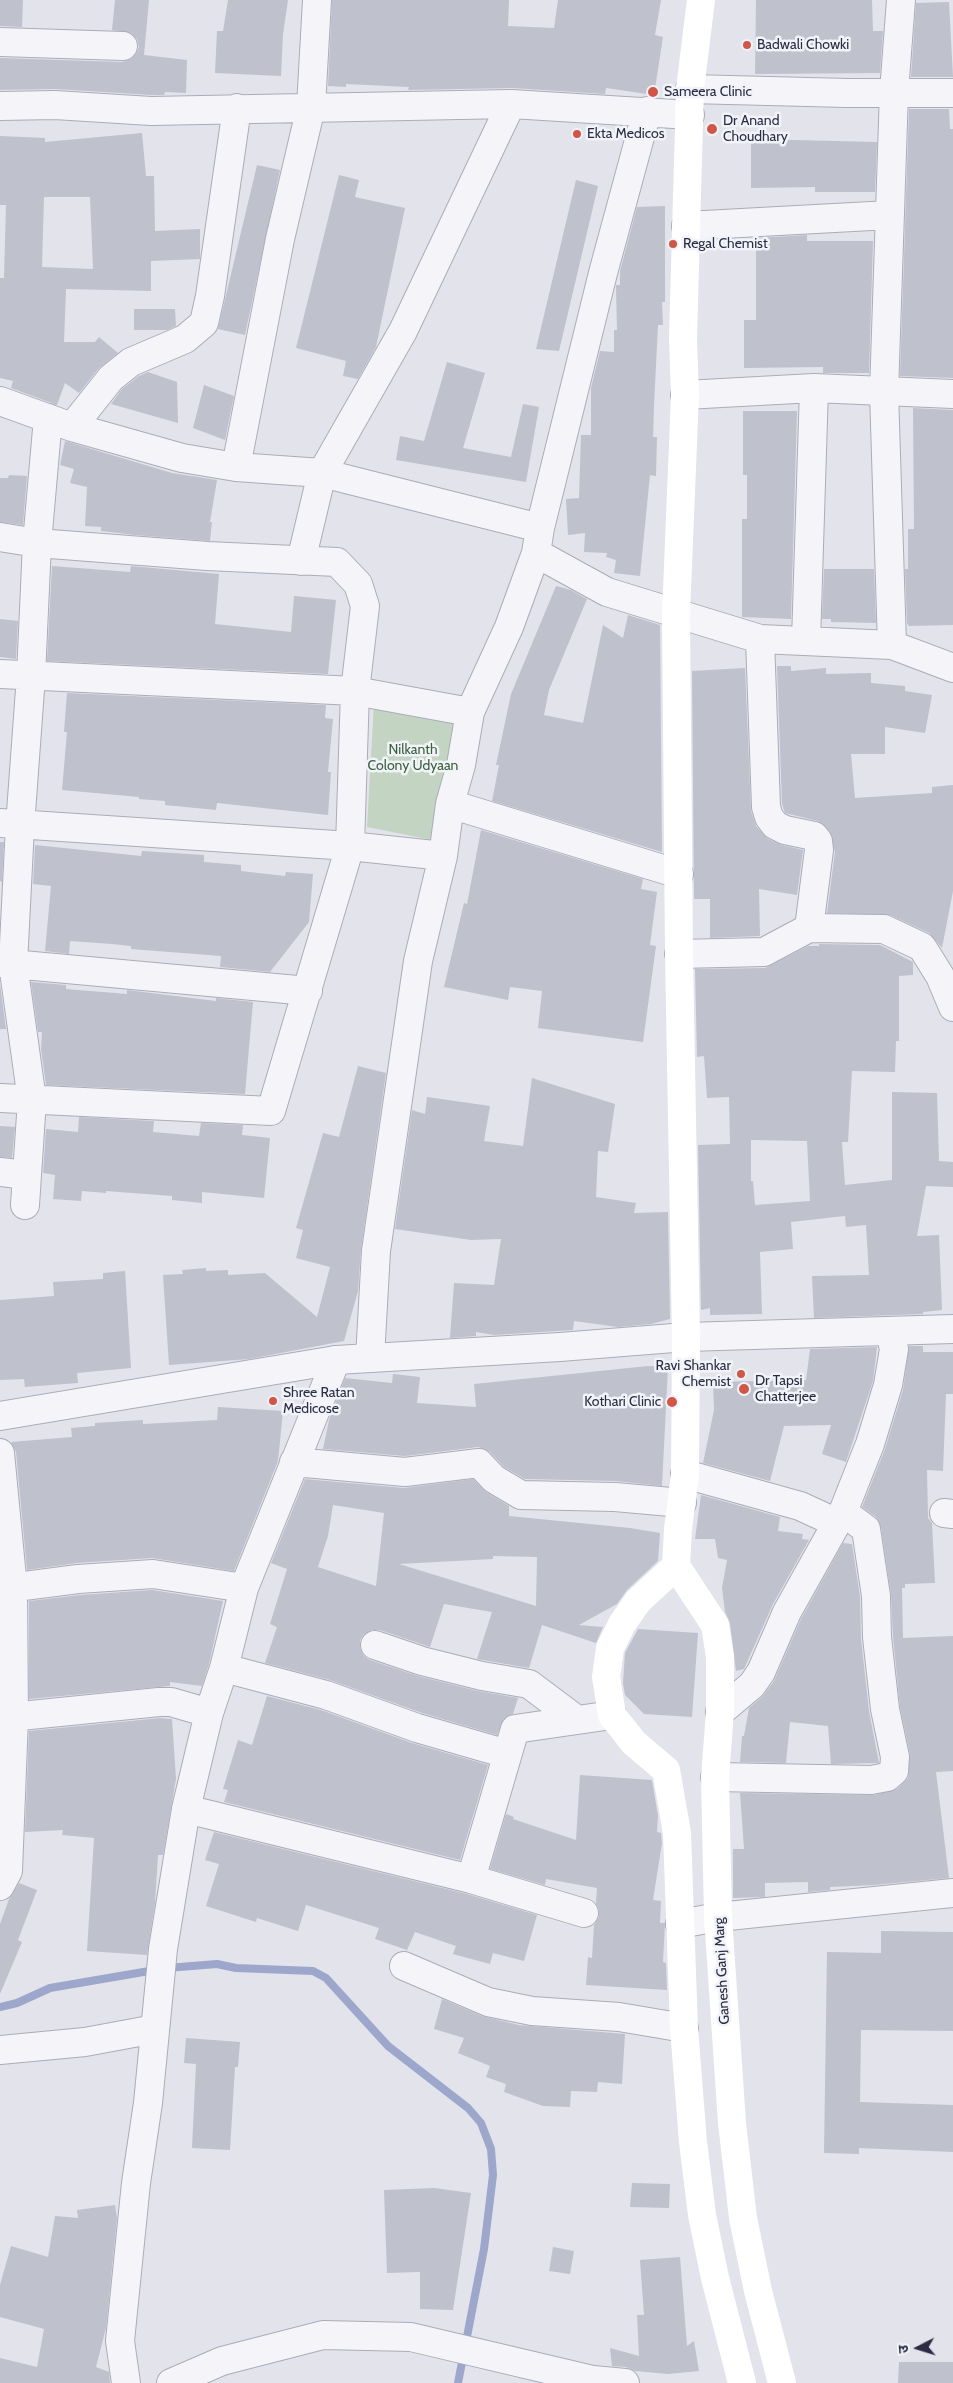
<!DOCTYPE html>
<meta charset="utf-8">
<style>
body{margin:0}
#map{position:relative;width:953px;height:2383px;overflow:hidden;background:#e2e3eb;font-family:Cabin,"Noto Sans Devanagari",sans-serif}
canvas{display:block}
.north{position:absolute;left:893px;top:2323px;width:50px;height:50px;-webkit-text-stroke:4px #f2f3f8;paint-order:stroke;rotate:265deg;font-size:14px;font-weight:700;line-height:20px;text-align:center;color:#2a2c43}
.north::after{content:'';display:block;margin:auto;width:18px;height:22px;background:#2a2c43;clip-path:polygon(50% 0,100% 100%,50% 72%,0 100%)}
</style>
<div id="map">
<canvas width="953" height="2383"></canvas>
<div class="north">उ</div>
</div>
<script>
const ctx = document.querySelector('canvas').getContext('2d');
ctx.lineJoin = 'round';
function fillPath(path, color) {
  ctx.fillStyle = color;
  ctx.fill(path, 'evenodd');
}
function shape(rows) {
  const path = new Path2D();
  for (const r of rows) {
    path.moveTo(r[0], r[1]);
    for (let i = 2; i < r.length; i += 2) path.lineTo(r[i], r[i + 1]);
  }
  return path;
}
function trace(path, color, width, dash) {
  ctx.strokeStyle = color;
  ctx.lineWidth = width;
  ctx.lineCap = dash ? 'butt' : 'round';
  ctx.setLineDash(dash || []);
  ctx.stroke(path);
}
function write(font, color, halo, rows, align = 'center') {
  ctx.font = font + ' Cabin,sans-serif';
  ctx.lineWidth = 5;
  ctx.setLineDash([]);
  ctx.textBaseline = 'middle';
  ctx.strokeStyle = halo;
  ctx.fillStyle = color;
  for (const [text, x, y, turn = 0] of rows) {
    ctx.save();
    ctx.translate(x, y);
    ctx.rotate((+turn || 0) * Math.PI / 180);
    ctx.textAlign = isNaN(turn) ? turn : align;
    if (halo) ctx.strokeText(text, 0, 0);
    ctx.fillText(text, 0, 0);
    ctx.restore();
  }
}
const green = shape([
 [374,704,465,721,437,841,367,827]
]);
const stream = shape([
 [167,1968,217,1964,236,1968,313,1971,326,1978,388,2046,468,2108,481,2123,491,2149,493,2175,484,2249,458,2383],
 [0,2007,17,2003,50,1988,155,1970]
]);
const building = shape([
 [0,0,23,0,22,27,0,26],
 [115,0,149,0,144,55,187,60,186,93,165,92,164,95,151,95,56,89,0,90,0,58,122,62,131,59,136,54,139,47,137,39,131,33,112,30],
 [228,0,288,0,283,34,281,76,215,73,217,31,223,31],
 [332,0,509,0,508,26,554,28,558,0,661,0,655,35,663,37,654,95,606,88,605,94,512,88,408,90,409,87,346,84,346,87,328,86],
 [756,0,872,0,873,31,883,31,880,73,755,74],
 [949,2,953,77,911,77,916,3],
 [909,109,949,109,950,129,953,129,953,378,900,376],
 [142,133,146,176,154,176,155,231,200,229,200,259,151,261,151,291,66,289,64,342,95,342,99,337,118,353,99,368,79,393,65,383,57,405,11,388,13,381,0,378,0,278,4,278,6,205,0,205,0,136,45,138,45,142],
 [44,197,90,197,93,269,42,267],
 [751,139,877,142,875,192,815,192,815,187,751,188],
 [257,165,280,170,245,335,218,329],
 [339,175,359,180,355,197,405,208,376,347,358,379,343,376,346,361,296,348],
 [576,180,598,186,559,351,536,349],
 [665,206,665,302,662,302,663,325,658,325,654,405,653,437,657,437,656,476,650,475,640,576,614,573,616,560,606,557,607,553,584,552,585,533,568,535,566,499,579,498,581,435,591,435,591,388,600,351,614,352,614,330,617,330,616,287,616,285,620,285,620,271,637,207],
 [807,235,807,241,873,241,869,373,823,373,823,367,744,368,744,320,756,320,756,238],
 [134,309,175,309,176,326,167,330,134,330],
 [447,362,485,373,463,448,511,457,523,404,539,407,526,482,396,460,400,436,424,441],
 [148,372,177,382,178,423,111,404,122,389,139,376],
 [204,385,234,396,225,440,193,428],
 [913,408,953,410,953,625,909,626,907,623,905,569,908,569,908,529,914,529],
 [743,411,797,411,791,619,742,617,742,519,747,519,747,475,743,475],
 [65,441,172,473,217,480,210,522,212,522,210,541,135,535,101,531,101,527,85,526,87,487,70,483,74,469,60,465],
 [9,475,27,476,23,525,0,522,0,478,8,478],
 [52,566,130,572,131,566,219,574,215,624,291,632,294,596,336,600,328,674,47,661],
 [824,569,874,569,876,623,831,622,831,619,822,619],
 [556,586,571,590,587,599,549,690,544,715,583,723,603,625,623,638,628,615,660,625,662,852,492,801,499,765,496,765,511,694],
 [0,619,18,621,16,659,0,657],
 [777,666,791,666,791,671,826,668,826,674,871,673,871,683,905,686,905,691,932,695,925,733,885,727,885,754,851,754,855,798,932,793,932,787,953,785,953,891,942,948,929,933,890,915,827,913,835,852,830,832,818,821,785,813,782,804],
 [745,668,751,811,756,826,768,839,782,845,803,850,797,895,759,889,760,936,710,938,710,899,694,899,692,671],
 [67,693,326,705,325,718,333,719,328,772,331,772,328,815,217,803,216,810,165,805,165,801,139,799,139,797,62,790,67,732,64,732],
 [481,830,643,879,641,889,657,892,650,945,656,946,643,1042,538,1028,542,991,510,987,508,1000,444,987,464,903,467,904],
 [0,842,4,842,2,882,0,881],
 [35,845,141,856,142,851,204,855,204,862,241,865,241,871,285,876,286,872,313,874,309,922,270,972,220,967,221,956,131,949,131,946,112,944,70,941,69,954,45,951,51,886,33,884],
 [819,944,880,945,913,962,913,975,899,976,899,1041,896,1041,895,1072,852,1071,848,1142,842,1142,845,1185,892,1180,892,1092,937,1093,939,1161,953,1162,953,1187,926,1186,917,1236,939,1235,942,1310,923,1312,923,1314,814,1318,812,1276,869,1275,866,1225,846,1227,845,1216,791,1222,793,1249,760,1252,762,1314,710,1315,710,1308,701,1310,698,1145,730,1144,729,1097,707,1098,704,1056,697,1057,695,969,765,968,808,946,819,946],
 [751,1140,807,1141,810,1201,755,1205,753,1181,751,1181],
 [31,982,66,985,66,989,127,994,127,990,216,1001,216,998,253,1002,245,1094,46,1085,41,1049,42,1032,38,1032],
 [0,984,6,1029,0,1029],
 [358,1066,386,1073,361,1249,358,1291,344,1341,249,1359,169,1365,163,1275,183,1274,182,1270,206,1268,206,1271,228,1270,228,1275,265,1273,317,1317,330,1267,296,1258,303,1230,296,1228,323,1133,339,1137],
 [532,1078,615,1104,608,1152,598,1151,596,1197,636,1203,634,1213,668,1212,670,1319,651,1324,618,1327,574,1321,573,1330,494,1335,476,1332,476,1336,450,1338,454,1283,494,1285,501,1239,471,1240,395,1229,412,1110,425,1114,427,1097,490,1106,484,1141,523,1146],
 [79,1117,154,1121,153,1132,199,1136,201,1123,243,1125,242,1135,270,1138,264,1198,202,1192,202,1203,172,1200,172,1196,106,1191,106,1193,82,1191,81,1201,53,1199,55,1175,43,1173,46,1129,78,1132],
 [0,1126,15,1127,12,1158,0,1157],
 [125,1271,131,1368,77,1373,78,1383,25,1387,24,1379,0,1380,0,1300,54,1296,53,1282,103,1279,103,1273],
 [909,1346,923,1346,923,1352,953,1352,953,1394,946,1394,943,1471,927,1470,928,1518,932,1523,935,1583,905,1584,905,1588,902,1588,903,1638,953,1636,953,1771,936,1772,949,1878,874,1885,830,1887,830,1890,808,1892,808,1882,765,1883,765,1897,733,1898,733,1849,744,1849,740,1793,874,1795,897,1789,908,1778,910,1754,900,1707,893,1636,891,1594,881,1527,876,1517,862,1507,885,1449,903,1390],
 [877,1347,873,1381,846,1462,822,1454,831,1425,784,1426,770,1481,703,1463,714,1410,713,1382,806,1380,810,1349],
 [648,1366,668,1367,662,1486,615,1481,525,1479,504,1467,490,1452,478,1447,405,1456,323,1449,329,1420,345,1378,392,1383,393,1374,420,1377,417,1403,476,1407,474,1384],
 [218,1407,283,1411,278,1461,234,1571,152,1558,77,1563,27,1570,16,1452,11,1442,72,1437,71,1428,95,1426,95,1423,143,1420,143,1424,217,1420],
 [305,1479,404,1488,473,1479,486,1492,509,1506,509,1516,630,1528,660,1533,658,1561,627,1590,617,1604,579,1625,603,1627,596,1643,542,1625,529,1668,477,1659,492,1612,444,1604,430,1647,380,1630,372,1630,364,1634,360,1640,360,1648,364,1656,370,1660,418,1676,478,1691,518,1698,513,1714,504,1718,497,1735,422,1713,330,1680,265,1663,277,1627,270,1624,287,1569,271,1563],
 [333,1505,384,1513,376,1586,318,1567,328,1536],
 [493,1556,537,1557,536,1606,399,1564,493,1559],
 [701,1495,780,1517,778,1531,803,1534,802,1539,809,1540,773,1604,744,1669,736,1671,730,1623,725,1612,722,1588,727,1560,718,1558,715,1539,695,1539],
 [843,1543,852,1544,860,1597,861,1639,869,1711,879,1763,831,1764,828,1726,790,1722,786,1763,740,1762,742,1736,744,1736,749,1708,762,1697,774,1681,801,1619],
 [152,1590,223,1601,209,1664,202,1686,170,1682,170,1686,29,1699,29,1601,80,1595],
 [638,1629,698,1633,692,1717,644,1714,625,1695,623,1683,625,1653],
 [267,1696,321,1710,412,1743,488,1765,460,1860,224,1802,228,1790,223,1789,238,1740,252,1745],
 [160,1718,172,1719,176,1779,163,1855,158,1855,155,1903,147,1955,87,1951,94,1838,62,1835,63,1830,25,1832,29,1731],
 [580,1775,652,1780,658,1816,657,1832,661,1833,662,1843,653,1900,661,1901,660,1923,665,1923,663,1962,666,1963,667,1990,586,1985,588,1957,592,1958,594,1925,599,1917,599,1910,596,1903,597,1888,546,1879,545,1885,490,1869,506,1814,514,1817,513,1819,576,1840],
 [214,1832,467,1894,537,1915,524,1961,493,1953,490,1964,453,1954,456,1946,415,1932,407,1950,375,1939,379,1928,306,1905,298,1931,257,1918,256,1922,206,1906,219,1864,205,1860],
 [19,1883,37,1890,18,1940,22,1942,0,1994,0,1924,9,1899],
 [881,1931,953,1932,953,2031,861,2030,860,2102,953,2105,953,2152,859,2148,859,2154,824,2153,827,1952,881,1953],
 [442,1999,482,2016,519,2025,625,2034,622,2084,598,2082,597,2092,571,2091,570,2107,543,2106,504,2092,506,2084,486,2077,490,2066,458,2053,464,2038,434,2029],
 [186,2038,240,2042,238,2067,235,2067,230,2150,192,2148,196,2064,184,2063],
 [632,2183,670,2184,669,2208,630,2207],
 [434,2188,471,2193,453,2310,420,2309,420,2272,387,2273,384,2190],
 [115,2205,117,2218,106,2328,96,2367,109,2372,110,2383,0,2383,0,2358,37,2367,44,2329,0,2317,0,2285,11,2246,48,2257,55,2216,78,2218,77,2210],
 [553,2247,574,2251,570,2274,549,2271],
 [680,2257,687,2346,694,2341,699,2371,668,2374,635,2371,626,2367,612,2366,610,2348,639,2356,637,2315,644,2315,640,2260],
 [899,2362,953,2362,953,2383,898,2383]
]);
const minor = shape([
 [0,42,123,46],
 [690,89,847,93,953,93],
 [0,106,55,105,151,111,511,104,690,115],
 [686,226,890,215],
 [685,395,814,388,953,394],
 [0,401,72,427,182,458,236,467,322,473,540,528],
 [72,427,111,378,131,362,185,339,204,323,210,296,237,108],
 [236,467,280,239,311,107,317,0],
 [0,537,37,543,207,556,337,562,358,584,365,606,355,691,350,846,271,1111,0,1098],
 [536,553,607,592,760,639,892,645,953,668],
 [301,561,322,473,403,331,511,104],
 [760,639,766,807,769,817,775,825,785,830,814,836,818,841,819,850,809,928],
 [806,641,814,388],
 [892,645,884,392,894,92,901,0],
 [0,674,355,691,470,712],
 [450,804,679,874],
 [0,823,350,846,443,856],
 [679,954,764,952,809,928,884,929,922,947,940,976,953,1007],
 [0,963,308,991],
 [0,1172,26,1175],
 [25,1205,32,1100,13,964,20,826,31,676,37,543,48,418],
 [370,1358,376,1251,418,961,443,856,450,804,461,765,470,712,509,627,536,553,540,528,603,273,647,111],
 [0,1453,13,1588,14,1718,8,1871,0,1886],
 [294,1462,405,1472,479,1463,494,1479,521,1495,615,1497,682,1503],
 [685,1474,800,1506,837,1523],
 [944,1513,953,1514],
 [0,1589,78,1579,153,1574,244,1588],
 [375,1645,422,1661,482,1676,529,1684,577,1720],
 [224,1668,326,1695,417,1728,507,1754],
 [720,1712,752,1685,761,1672,787,1612,843,1512,870,1444,888,1385,894,1349,890,1332],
 [0,1718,159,1702,171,1702,209,1713],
 [715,1777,871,1780,887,1777,894,1771,895,1757,885,1709,877,1637,876,1596,866,1529,843,1512],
 [186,1809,471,1879,584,1913],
 [471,1879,515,1729,612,1715],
 [680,1924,718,1917,953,1893],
 [404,1966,488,2002,532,2011,619,2017,684,2028],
 [0,2050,85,2042,155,2029],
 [126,2383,120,2341,136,2183,148,2103,163,1949,186,1809,209,1713,224,1668,244,1588,336,1360]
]);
const tertiary = shape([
 [0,1416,336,1360,560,1347,686,1337,953,1329],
 [171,2383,222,2361,323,2335,411,2337,593,2380,625,2383]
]);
const secondary = shape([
 [701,0,690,89,683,338,685,395,676,614,679,954,686,1337,685,1474,678,1529,676,1566,638,1601,622,1624,610,1648,606,1677,612,1715,634,1743,666,1770,677,1833,684,2028,693,2142,702,2215,715,2278,742,2383],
 [676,1566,715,1625,720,1657,720,1712,715,1777,718,1917,732,2123,743,2218,758,2291,782,2383]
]);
const markers = [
 [747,45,5,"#d05647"],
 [653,92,6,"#d05647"],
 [712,129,6,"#d05647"],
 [577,134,5,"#d05647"],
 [673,244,5,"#d05647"],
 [741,1374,5,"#d05647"],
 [744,1389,6,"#d05647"],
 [273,1401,5,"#d05647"],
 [672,1402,6,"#d05647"]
];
const poiNames = [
 ["Badwali Chowki",757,45],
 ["Sameera Clinic",664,92],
 ["Dr Anand",723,121],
 ["Choudhary",723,137],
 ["Ekta Medicos",587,134],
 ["Regal Chemist",683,244],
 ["Ravi Shankar",731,1366,"right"],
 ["Chemist",731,1382,"right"],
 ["Dr Tapsi",755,1381],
 ["Chatterjee",755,1397],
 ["Shree Ratan",283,1393],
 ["Medicose",283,1409],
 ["Kothari Clinic",661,1402,"right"]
];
const parkNames = [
 ["Nilkanth",413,750],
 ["Colony Udyaan",413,766]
];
const streetNames = [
 ["Ganesh Ganj Marg",722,1971,-93]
];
fillPath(green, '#c3d4c3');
trace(stream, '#9da7cb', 8);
fillPath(building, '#bfc1cd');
trace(minor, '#abacb9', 30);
trace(tertiary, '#abacb9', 30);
trace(minor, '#f5f5f9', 28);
trace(tertiary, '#f5f5f9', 28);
trace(secondary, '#fff', 28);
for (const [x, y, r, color] of markers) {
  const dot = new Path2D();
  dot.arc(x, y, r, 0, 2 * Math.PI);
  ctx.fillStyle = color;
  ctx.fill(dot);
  trace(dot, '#f2f3f8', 2);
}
write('14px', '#2a2c43', '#f2f3f8', poiNames, 'left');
write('14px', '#375f3a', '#f2f3f8', parkNames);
write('14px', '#2a2c43', '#f2f3f8', streetNames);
</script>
